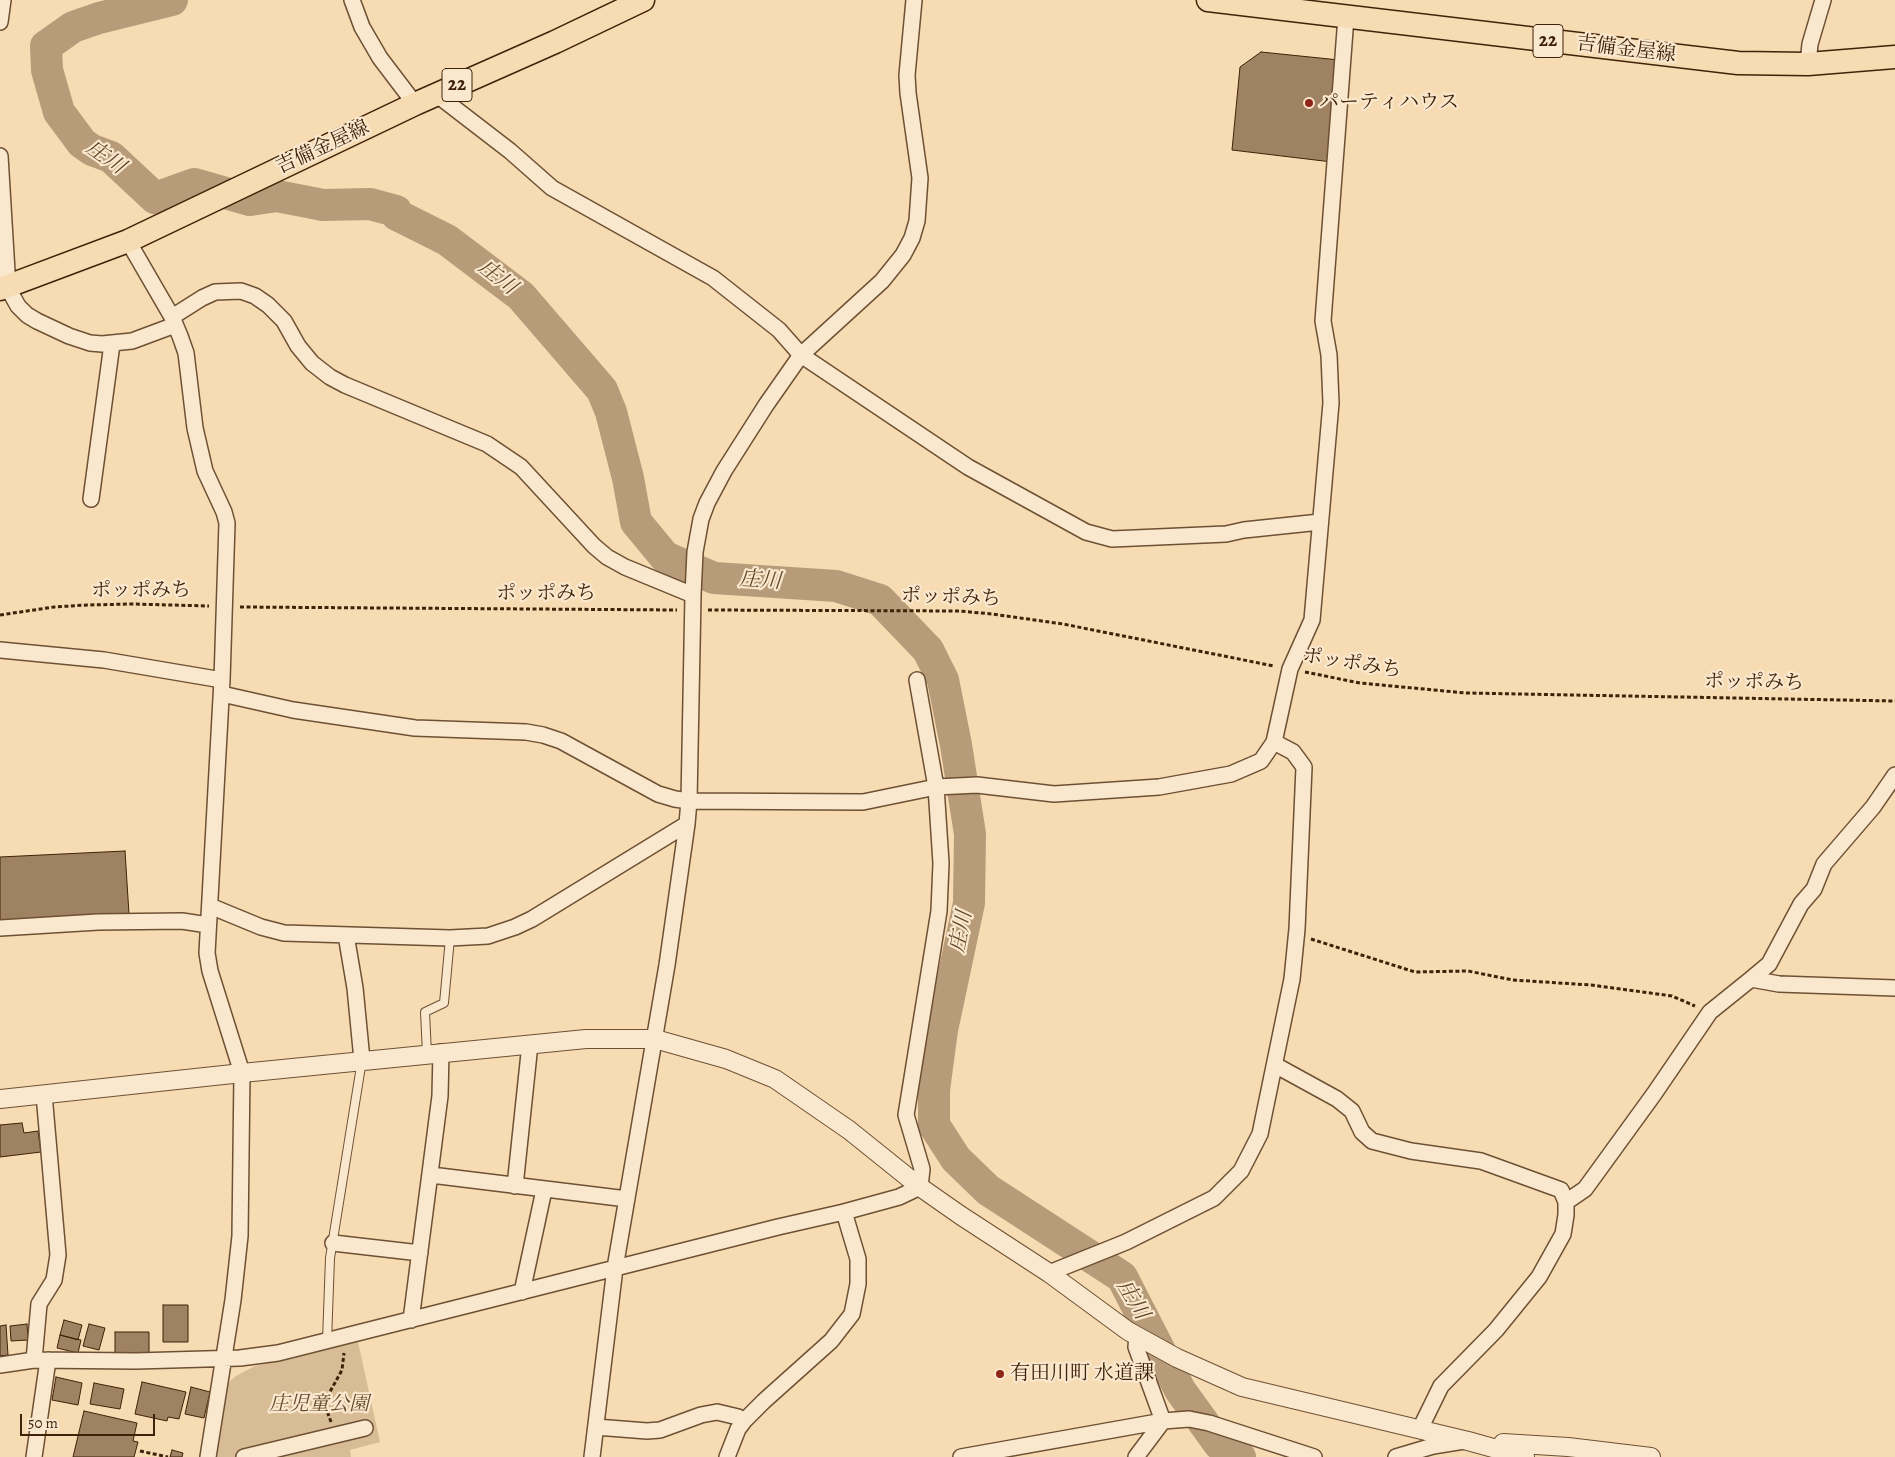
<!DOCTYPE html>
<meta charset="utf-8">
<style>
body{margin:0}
#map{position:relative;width:1895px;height:1457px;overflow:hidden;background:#f6dbb3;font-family:Alegreya,serif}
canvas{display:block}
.scale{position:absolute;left:20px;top:1414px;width:135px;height:22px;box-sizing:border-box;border:2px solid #402208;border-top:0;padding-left:6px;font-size:15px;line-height:18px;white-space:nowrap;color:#402208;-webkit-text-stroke:4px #f9e8ce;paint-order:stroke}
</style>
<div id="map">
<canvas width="1895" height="1457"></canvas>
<div class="scale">50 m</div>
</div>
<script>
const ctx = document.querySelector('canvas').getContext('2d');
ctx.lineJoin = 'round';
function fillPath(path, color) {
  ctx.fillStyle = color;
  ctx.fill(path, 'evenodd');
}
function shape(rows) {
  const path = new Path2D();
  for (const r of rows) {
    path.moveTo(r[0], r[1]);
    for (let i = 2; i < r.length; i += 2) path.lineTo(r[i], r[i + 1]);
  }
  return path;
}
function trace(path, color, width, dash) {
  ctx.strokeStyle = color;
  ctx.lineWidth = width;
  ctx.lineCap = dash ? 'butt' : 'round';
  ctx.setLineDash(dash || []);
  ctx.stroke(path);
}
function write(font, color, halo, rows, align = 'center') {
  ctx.font = font + ' Alegreya,"Noto Serif JP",serif';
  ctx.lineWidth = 4.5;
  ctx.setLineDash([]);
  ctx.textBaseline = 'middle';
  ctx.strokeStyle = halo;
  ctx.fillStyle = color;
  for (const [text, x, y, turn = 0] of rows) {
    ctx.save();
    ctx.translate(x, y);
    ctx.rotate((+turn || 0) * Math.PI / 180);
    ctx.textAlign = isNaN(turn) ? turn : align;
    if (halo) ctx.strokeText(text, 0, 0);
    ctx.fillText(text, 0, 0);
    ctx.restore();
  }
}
const green = shape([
 [358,1342,380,1442,350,1450,351,1457,216,1457,226,1390,230,1381,236,1376,255,1366]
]);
const river = shape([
 [172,0,99,18,73,27,46,46,47,70,59,112,82,143,92,150,111,157,155,198,194,184,250,200,277,196,323,205,370,204,396,211,397,215,447,240,521,296,602,390,611,412,628,478,636,522,665,557,714,578,836,586,880,600,928,650,943,680,956,745,970,834,969,903,942,1030,934,1090,934,1125,956,1159,988,1190,1122,1277,1180,1390,1219,1444,1240,1457]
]);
const building = shape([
 [1261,52,1339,60,1332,162,1232,150,1240,67,1261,52],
 [125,851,129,914,0,921,0,857,125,851],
 [22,1123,24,1133,38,1131,41,1152,0,1157,0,1125,22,1123],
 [163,1305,188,1305,188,1342,163,1342,163,1305],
 [64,1320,82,1325,78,1340,60,1335,64,1320],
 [27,1324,28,1340,11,1341,10,1326,27,1324],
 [89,1324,105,1328,99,1350,83,1346,89,1324],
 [6,1325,8,1355,0,1356,0,1326,6,1325],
 [115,1332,149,1332,149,1354,115,1354,115,1332],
 [60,1335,81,1340,78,1353,57,1348,60,1335],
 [56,1377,82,1383,78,1405,52,1400,56,1377],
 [142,1382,186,1392,179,1419,168,1417,167,1421,135,1414,142,1382],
 [94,1383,124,1389,120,1409,90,1404,94,1383],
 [191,1387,210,1392,204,1418,185,1414,191,1387],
 [84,1411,137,1423,133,1441,138,1442,134,1457,73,1457,84,1411],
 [172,1450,183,1453,182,1457,170,1457,172,1450]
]);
const path = shape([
 [240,607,677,610],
 [708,610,959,611,992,614,1063,624,1274,666],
 [0,615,54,607,87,605,131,604,209,606],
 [1305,672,1360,683,1466,693,1895,701],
 [1311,939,1415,972,1468,971,1513,980,1591,985,1672,996,1695,1006],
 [331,1422,327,1411,326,1399,342,1370,344,1353],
 [140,1451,168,1457]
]);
const service = shape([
 [427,1054,425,1012,444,1003,450,938],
 [327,1341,330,1258,362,1060]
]);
const minor = shape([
 [352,0,362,27,380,58,415,104],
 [0,22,3,0],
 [1808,64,1810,44,1823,0],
 [436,94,510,151,552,188,713,278,779,330,801,355,968,467,1086,532,1112,539,1226,534,1244,530,1320,522],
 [0,156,8,288,18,306,27,315,37,321,69,336,90,343,102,344,132,341,175,325],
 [128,241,172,317,180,336,186,353,195,428,205,471,224,512,227,523,222,680,207,953,210,971,242,1073,240,1236,233,1300,208,1457],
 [172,317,202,298,215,292,241,291,255,296,268,305,284,321,298,346,312,363,330,377,345,385,487,444,521,467,594,546,607,557,625,567,693,595],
 [91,499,112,344],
 [0,650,104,660,222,680],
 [222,694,293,710,415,728,526,732,543,735,561,741,658,794,675,799,689,801,863,802,936,787,977,785,1054,794,1159,787,1231,774,1261,761,1274,742,1290,669,1312,620,1331,403,1329,355,1323,321,1346,17],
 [210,906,261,927,284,933,450,938,488,936,515,927,532,919,687,824],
 [0,928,98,922,182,921,208,925],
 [346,935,355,988,362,1060],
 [1751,979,1769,964,1801,904,1814,889,1824,864,1873,807,1895,775],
 [1275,1065,1337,1099,1352,1111,1362,1132,1372,1141,1411,1151,1481,1161,1561,1190,1566,1202],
 [431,1175,627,1199],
 [515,1186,530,1044],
 [333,1243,420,1253],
 [1049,1273,1126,1242,1214,1198,1241,1171,1260,1134,1292,979,1297,929,1304,767,1293,752,1274,742],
 [522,1292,544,1190],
 [411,1320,440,1096,441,1052],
 [34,1360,136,1361,240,1358,278,1353,778,1227,844,1212,899,1197,920,1187,922,1169,906,1115,939,911,941,863,936,787,917,680],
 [0,1365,34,1360,39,1304,54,1280,58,1255,44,1094],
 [596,1427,647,1431,660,1430,701,1415,717,1412,738,1417,744,1421],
 [1420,1429,1441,1386,1496,1330,1539,1277,1563,1234,1566,1215,1566,1202,1585,1189,1654,1094,1710,1012,1751,979,1779,984,1895,988],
 [34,1457,48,1360],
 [244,1457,365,1428],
 [592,1457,615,1268,667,965,687,824,689,801,693,595,695,552,701,519,707,503,724,471,766,405,801,355,882,281,903,255,912,238,917,221,920,178,908,93,907,75,914,0],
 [727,1457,738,1429,744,1421,764,1401,831,1341,852,1314,858,1284,858,1259,844,1212],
 [961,1457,1163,1421,1189,1419,1209,1423,1314,1457],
 [1136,1457,1163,1421,1136,1347,1137,1336],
 [1396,1457,1433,1446,1464,1441]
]);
const tertiary = shape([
 [0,1099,242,1073,586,1039,655,1039,726,1059,775,1079,849,1130,920,1187,960,1215,1049,1273,1128,1331,1177,1358,1242,1387,1468,1441,1525,1457],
 [1503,1443,1568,1447,1651,1457]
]);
const primary = shape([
 [1208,0,1738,63,1808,64,1895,57],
 [0,289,128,241,415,104,555,42,643,0]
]);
const markers = [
 [1309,103,5,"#8f2418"],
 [1000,1374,5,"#8f2418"]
];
const shields = [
 [1548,41,30],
 [457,85,30]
];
const shieldNames = [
 ["22",1548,41],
 ["22",457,85]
];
const streetNames = [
 ["吉備金屋線",1626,50,7],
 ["吉備金屋線",323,148,-25],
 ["ポッポみち",141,591],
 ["ポッポみち",546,594],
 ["ポッポみち",951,598,2],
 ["ポッポみち",1352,664,9],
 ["ポッポみち",1754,683,1]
];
const poiNames = [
 ["パーティハウス",1319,103],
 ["有田川町 水道課",1010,1374]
];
const parkNames = [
 ["庄児童公園",319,1405]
];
const waterNames = [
 ["庄川",105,158,35],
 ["庄川",497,278,38],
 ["庄川",760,581,4],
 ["庄川",962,932,-79],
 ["庄川",1132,1300,59]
];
fillPath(green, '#d7bc96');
trace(river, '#b89c79', 32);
fillPath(building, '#9f8261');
trace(building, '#402208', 1);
trace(service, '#6e5033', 10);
trace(minor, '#6e5033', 18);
trace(tertiary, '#6e5033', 20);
trace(primary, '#402208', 25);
trace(path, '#402208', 3, [4, 2.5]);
trace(service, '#f9e8ce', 8);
trace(minor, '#f9e8ce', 15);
trace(tertiary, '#f9e8ce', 18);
trace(primary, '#f6dbb3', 22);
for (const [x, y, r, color] of markers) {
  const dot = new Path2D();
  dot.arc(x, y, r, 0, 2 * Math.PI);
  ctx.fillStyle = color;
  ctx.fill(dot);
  trace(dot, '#f9e8ce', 2);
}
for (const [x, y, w] of shields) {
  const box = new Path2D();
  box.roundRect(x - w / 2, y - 16.5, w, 33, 4);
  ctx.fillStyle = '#f9e8ce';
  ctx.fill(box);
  trace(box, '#402208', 1);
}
write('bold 19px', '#402208', null, shieldNames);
write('20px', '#402208', '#f9e8ce', streetNames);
write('20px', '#402208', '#f9e8ce', poiNames, 'left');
write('italic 20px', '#66482c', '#f9e8ce', parkNames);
write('italic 21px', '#64472a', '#f9e8ce', waterNames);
</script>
